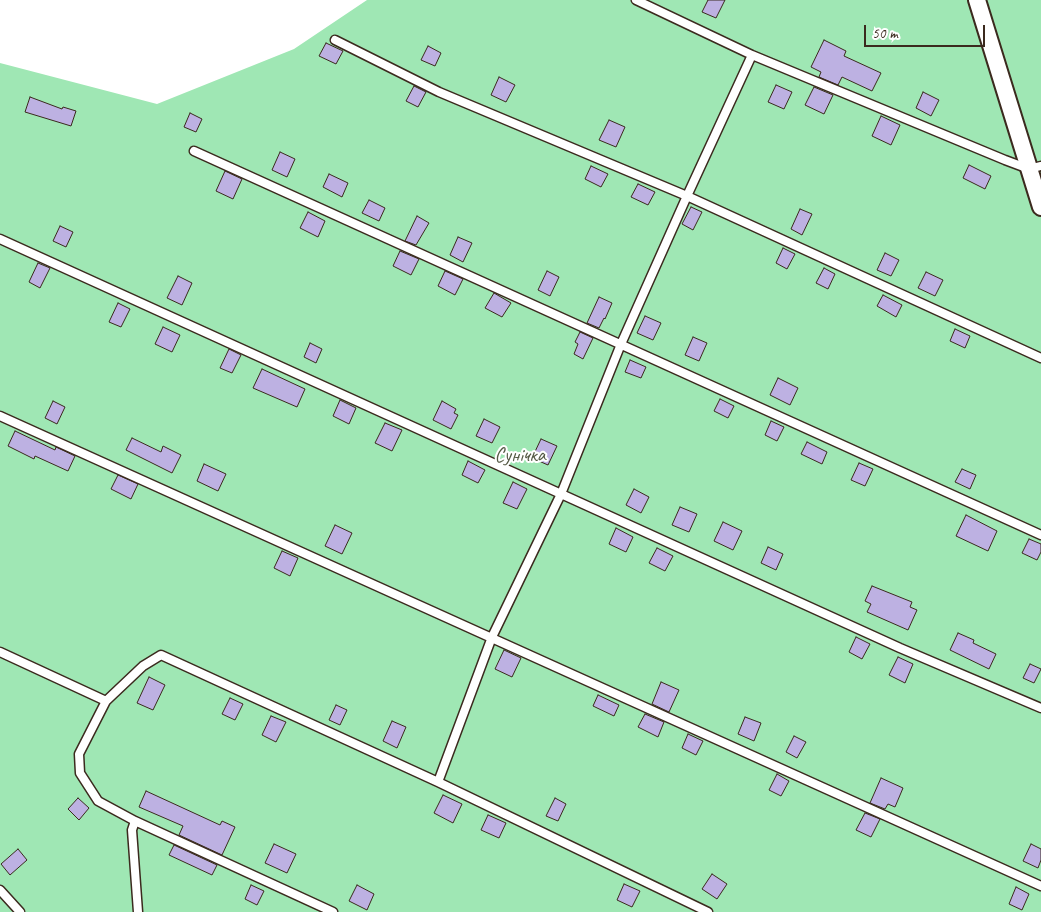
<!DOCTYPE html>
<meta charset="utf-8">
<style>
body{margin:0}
#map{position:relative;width:1041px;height:912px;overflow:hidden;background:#fff;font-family:Caveat,sans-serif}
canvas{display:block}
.scale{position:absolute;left:864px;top:25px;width:121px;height:22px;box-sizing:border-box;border:2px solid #3b2a1e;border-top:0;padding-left:6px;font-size:15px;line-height:18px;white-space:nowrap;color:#3b2a1e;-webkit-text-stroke:4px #fff;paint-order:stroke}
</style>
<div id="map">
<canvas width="1041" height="912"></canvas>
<div class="scale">50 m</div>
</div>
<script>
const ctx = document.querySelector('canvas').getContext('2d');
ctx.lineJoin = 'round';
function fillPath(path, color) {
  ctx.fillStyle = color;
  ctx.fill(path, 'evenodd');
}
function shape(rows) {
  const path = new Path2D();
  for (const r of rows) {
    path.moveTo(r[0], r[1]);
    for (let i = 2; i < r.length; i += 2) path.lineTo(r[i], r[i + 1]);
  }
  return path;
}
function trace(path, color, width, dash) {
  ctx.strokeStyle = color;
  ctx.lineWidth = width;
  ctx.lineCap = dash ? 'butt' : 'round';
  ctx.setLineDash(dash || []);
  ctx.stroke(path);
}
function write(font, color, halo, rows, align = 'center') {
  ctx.font = font + ' Caveat,sans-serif';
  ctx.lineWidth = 4;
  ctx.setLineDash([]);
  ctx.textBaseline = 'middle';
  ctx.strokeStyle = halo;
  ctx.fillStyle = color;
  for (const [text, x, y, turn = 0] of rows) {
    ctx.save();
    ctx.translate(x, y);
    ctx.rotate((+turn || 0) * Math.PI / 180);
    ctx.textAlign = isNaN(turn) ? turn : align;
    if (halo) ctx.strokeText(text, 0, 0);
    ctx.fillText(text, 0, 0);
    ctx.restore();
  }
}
const green = shape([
 [367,0,1041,0,1041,912,0,912,0,63,157,104,294,49]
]);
const building = shape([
 [708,0,725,0,716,18,702,12,708,0],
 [824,40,846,51,844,56,881,73,872,91,842,77,838,85,819,77,821,72,811,67,824,40],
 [326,43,343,51,336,64,319,56,326,43],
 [428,46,441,53,435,66,421,60,428,46],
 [499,77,515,85,506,102,491,95,499,77],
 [776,85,792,92,784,109,768,102,776,85],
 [414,86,426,92,418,107,406,101,414,86],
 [814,87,833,95,824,114,805,105,814,87],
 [923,92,939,100,931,116,916,108,923,92],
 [30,97,62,109,63,107,76,111,71,126,25,112,30,97],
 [190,113,202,119,196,132,184,127,190,113],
 [881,116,900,125,891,145,872,136,881,116],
 [609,120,625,127,616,147,599,140,609,120],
 [280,152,295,159,287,177,272,170,280,152],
 [969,165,991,176,985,189,963,178,969,165],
 [591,166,608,174,601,187,585,179,591,166],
 [225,171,242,179,233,199,216,191,225,171],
 [329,174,348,183,342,197,323,187,329,174],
 [638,184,655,192,648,205,631,197,638,184],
 [369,200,385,208,379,221,362,213,369,200],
 [691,207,702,212,693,230,682,224,691,207],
 [800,209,812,214,802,235,791,229,800,209],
 [308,212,325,221,318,237,300,228,308,212],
 [417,216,429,223,416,245,405,241,417,216],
 [60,226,73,232,66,247,53,241,60,226],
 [458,237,472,243,463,262,450,255,458,237],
 [783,248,795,254,787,269,776,263,783,248],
 [400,251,419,259,411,275,393,266,400,251],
 [885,253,899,260,891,276,877,270,885,253],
 [38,263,50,268,40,288,29,282,38,263],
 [824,268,835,274,828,289,816,283,824,268],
 [445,271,463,279,455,295,438,286,445,271],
 [547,271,559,277,550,296,538,290,547,271],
 [926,272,943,280,935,296,918,288,926,272],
 [178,276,192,283,182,305,167,298,178,276],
 [494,293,511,303,502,317,485,308,494,293],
 [883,295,902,305,896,317,877,306,883,295],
 [599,297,612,303,605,319,604,318,599,328,587,323,599,297],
 [118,303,130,309,121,327,109,322,118,303],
 [645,316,661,323,653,340,637,333,645,316],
 [163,327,180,335,172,352,155,344,163,327],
 [955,329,970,336,965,348,950,341,955,329],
 [580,332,593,338,583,359,574,354,578,344,575,342,580,332],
 [693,337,707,343,699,361,685,355,693,337],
 [310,343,322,349,316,363,304,357,310,343],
 [229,349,241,355,232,373,220,368,229,349],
 [630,360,646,367,641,378,625,372,630,360],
 [262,369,305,389,297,407,253,388,262,369],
 [778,378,798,388,790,405,770,395,778,378],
 [720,399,734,406,728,418,714,411,720,399],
 [340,400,356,408,349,424,333,416,340,400],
 [53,401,65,407,57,424,45,418,53,401],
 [442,401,456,409,454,413,458,415,451,429,433,420,442,401],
 [484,419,500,427,492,443,476,436,484,419],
 [771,421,784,427,777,441,765,435,771,421],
 [385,423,402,430,392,451,375,443,385,423],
 [15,431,55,450,56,447,75,456,68,471,35,456,34,459,8,446,15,431],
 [132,438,161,452,163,446,181,455,172,473,126,450,132,438],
 [541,439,557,446,548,465,532,458,541,439],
 [807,442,827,452,822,464,801,454,807,442],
 [468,461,485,470,478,483,462,475,468,461],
 [859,463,873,469,865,486,851,480,859,463],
 [204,464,226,474,218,491,197,481,204,464],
 [962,469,976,475,970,489,955,482,962,469],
 [118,475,138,484,131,499,111,489,118,475],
 [513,482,527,489,517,509,503,503,513,482],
 [634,489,649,497,641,513,626,505,634,489],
 [680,507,697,514,689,532,672,525,680,507],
 [966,515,997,531,988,551,956,536,966,515],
 [723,522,742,531,733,550,714,541,723,522],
 [335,525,352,533,342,554,325,546,335,525],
 [616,528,633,537,626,552,609,544,616,528],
 [1029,539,1041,544,1041,552,1037,560,1022,553,1029,539],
 [768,547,783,554,776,570,761,563,768,547],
 [657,548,673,556,665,571,649,563,657,548],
 [282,551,298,558,290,576,274,568,282,551],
 [872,586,912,602,910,607,917,610,908,630,867,612,871,604,865,601,872,586],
 [958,633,974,640,973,643,996,654,989,669,950,650,958,633],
 [856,637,870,644,862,659,849,652,856,637],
 [504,650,521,658,512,677,495,669,504,650],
 [898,657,913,664,905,683,889,675,898,657],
 [1030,664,1041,669,1034,683,1023,678,1030,664],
 [149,677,165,685,153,710,137,703,149,677],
 [661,682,679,690,669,712,652,704,661,682],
 [598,695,619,705,614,716,593,706,598,695],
 [230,698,243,704,235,720,222,714,230,698],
 [336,705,347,710,340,725,329,720,336,705],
 [645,714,664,722,658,737,638,727,645,714],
 [271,716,286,722,276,742,262,735,271,716],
 [745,717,761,723,754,741,738,734,745,717],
 [392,721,406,727,397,748,383,741,392,721],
 [688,734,703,741,696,755,682,748,688,734],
 [794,736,806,742,797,758,786,752,794,736],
 [777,774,789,781,781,796,769,790,777,774],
 [881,778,903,788,895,807,888,804,885,809,870,803,881,778],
 [146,791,220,825,222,821,235,827,222,855,179,835,183,826,139,807,146,791],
 [443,795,462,804,453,823,434,813,443,795],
 [78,798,89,808,79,820,68,809,78,798],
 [555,798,566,804,558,821,546,816,555,798],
 [865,813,880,819,871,837,856,830,865,813],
 [488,815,506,823,499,838,481,830,488,815],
 [274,844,296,854,287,873,265,863,274,844],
 [1031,844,1041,849,1041,860,1038,868,1023,861,1031,844],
 [174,845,217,865,212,875,169,855,174,845],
 [18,849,27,860,10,875,1,864,18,849],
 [712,874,727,884,717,899,702,889,712,874],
 [624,884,640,891,632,907,617,900,624,884],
 [251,885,264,891,257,905,245,899,251,885],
 [357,885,374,894,367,910,349,901,357,885],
 [1016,887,1029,894,1022,910,1009,904,1016,887]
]);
const lane = shape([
 [636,0,752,55,1005,160,1029,169,1041,166],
 [335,40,439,92,687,196,1041,358],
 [194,151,1041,535],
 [0,239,900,648,1041,708],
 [0,416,1041,886],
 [0,652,106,701,143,666,161,655,438,782,708,912],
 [106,701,79,754,80,773,98,801,135,821,333,912],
 [438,782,492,637,561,494,621,344,687,196,752,55],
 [135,821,132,830,138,912],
 [0,890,20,912]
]);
const street = shape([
 [977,0,1041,207]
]);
const parkNames = [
 ["Сунічка",520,456]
];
fillPath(green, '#9fe7b4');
fillPath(building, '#bdb1e2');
trace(building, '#3b2a1e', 1);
trace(lane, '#3b2a1e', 11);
trace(street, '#3b2a1e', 20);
trace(lane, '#fff', 8);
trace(street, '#fff', 16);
write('20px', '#545944', '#fff', parkNames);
</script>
